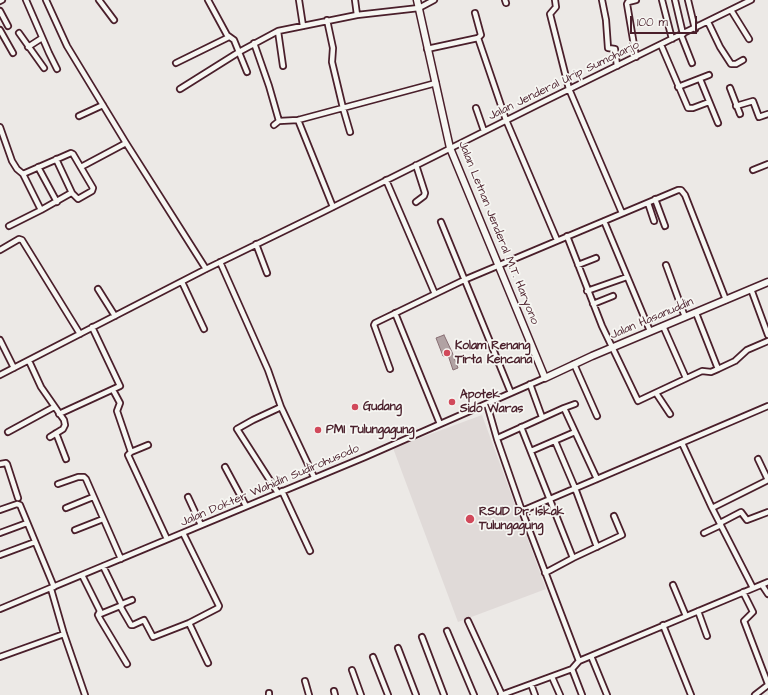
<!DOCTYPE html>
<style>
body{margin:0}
#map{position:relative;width:768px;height:695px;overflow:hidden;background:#ece9e6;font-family:"Architects Daughter",sans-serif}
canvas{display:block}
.scale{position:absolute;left:630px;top:16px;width:67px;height:18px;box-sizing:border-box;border:2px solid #4a1f2b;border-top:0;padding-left:5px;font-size:12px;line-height:14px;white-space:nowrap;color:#4a1f2b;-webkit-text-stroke:3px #f6f6f2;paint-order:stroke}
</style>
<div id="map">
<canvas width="768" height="695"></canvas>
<div class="scale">100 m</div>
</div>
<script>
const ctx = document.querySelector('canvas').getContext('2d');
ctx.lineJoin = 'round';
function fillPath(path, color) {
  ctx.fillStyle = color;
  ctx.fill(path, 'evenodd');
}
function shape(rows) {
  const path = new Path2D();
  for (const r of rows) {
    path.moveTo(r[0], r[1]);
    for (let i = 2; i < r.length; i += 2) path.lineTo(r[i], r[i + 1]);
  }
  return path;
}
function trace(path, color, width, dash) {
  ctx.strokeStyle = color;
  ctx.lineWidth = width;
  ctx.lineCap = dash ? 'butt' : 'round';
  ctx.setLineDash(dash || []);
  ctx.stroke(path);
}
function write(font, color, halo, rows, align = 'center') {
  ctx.font = font + ' "Architects Daughter",sans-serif';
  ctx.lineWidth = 3.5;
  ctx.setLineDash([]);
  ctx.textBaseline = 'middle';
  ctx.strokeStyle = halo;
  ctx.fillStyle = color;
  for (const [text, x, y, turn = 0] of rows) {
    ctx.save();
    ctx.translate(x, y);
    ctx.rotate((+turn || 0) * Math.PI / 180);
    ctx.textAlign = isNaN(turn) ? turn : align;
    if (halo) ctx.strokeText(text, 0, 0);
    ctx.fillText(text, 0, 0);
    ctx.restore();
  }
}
const built = shape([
 [482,415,546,589,458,622,393,448]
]);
const water = shape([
 [444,335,452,352,458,368,453,370,448,355,443,356,436,338,444,335]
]);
const minor = shape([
 [26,0,49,53,57,69],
 [46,0,67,46,126,143,206,269],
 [99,0,114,20],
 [208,0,227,35,234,40,247,72],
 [299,0,303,26],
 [355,0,357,15],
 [505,0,506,3],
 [555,0,556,7,550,14,569,89,622,213],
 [602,0,606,20,608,48,615,49,617,66],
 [636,0,628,2,627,4,636,57],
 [662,0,672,39],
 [675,0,683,34],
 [688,0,695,29],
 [0,1,2,0],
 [731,10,749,39],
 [0,11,8,26],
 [475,13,481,35,478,38],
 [327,20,333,48,332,62,343,108,350,132],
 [708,22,720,47,731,64,736,64,743,60],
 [0,30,13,53],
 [278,31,283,66],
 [19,33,44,68],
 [681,35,692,63],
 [254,43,269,86,279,121],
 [661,45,688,108,693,108,709,102],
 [28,47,42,38],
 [427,49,478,38,506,120,557,240],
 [176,63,229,37],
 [700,79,718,123],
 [678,87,709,75],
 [730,88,740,114],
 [180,89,239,52,278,31,357,15,419,8,434,0],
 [736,106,753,101,759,117,768,114],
 [476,108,484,131],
 [79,116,103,105],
 [298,120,333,207],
 [274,125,279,121,298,120,436,83],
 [0,127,12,161,17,169,23,174],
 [56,159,72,193],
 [38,167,57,202],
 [81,167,126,143],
 [753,170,768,164],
 [386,180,435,294],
 [655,199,665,226],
 [416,202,424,196,425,193,416,165],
 [648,203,654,221],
 [604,221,650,331],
 [441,222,511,393],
 [9,226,41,210,71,193,73,194,78,199,92,191,93,188,73,154,71,153,23,174,41,210],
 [567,236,602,326,638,401,702,371,711,372,718,369,735,361,747,350,768,341],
 [256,244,267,273],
 [0,250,19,239,22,240,80,334],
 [220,262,268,370,281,407,314,477],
 [578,265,596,258],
 [666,265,685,317],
 [182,282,204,329],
 [98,289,115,316],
 [751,289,768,335],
 [587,291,627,277],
 [593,304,613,296],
 [395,313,440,424],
 [696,313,718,369],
 [663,326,686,378],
 [0,340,14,368],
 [29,361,41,387,64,420,65,425,63,429,50,437],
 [574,364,597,416],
 [390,369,374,325,375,323,464,280,678,190,681,190,685,195,726,300],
 [0,375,206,269,323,212,539,104,751,0],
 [530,384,542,417],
 [113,390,120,403,117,411,131,452],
 [656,393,670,414],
 [487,404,497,439,522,511,579,661,572,669,501,695],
 [564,408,575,404],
 [59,414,120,386,92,327],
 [521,427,573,558],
 [8,432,54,407],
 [56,433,66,459],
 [500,437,564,408,597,479],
 [555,441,575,488,597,547],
 [682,443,712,508,753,588],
 [148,445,131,452,128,455,167,539],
 [531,451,575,432],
 [758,459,768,480],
 [0,464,6,463,7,464,18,498],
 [225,467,246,506],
 [58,484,78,477,84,477,86,479,121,559],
 [282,491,310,551],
 [278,493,237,429,253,420,281,407],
 [188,497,201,525],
 [66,508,93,497],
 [712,508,768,480],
 [0,510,17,504,20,505,54,587],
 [522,511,768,406],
 [720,523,741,512,747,520,768,512],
 [75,530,103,519],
 [0,533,27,523],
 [704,533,721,525],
 [0,555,35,542],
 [103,566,122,605,120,606],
 [545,573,573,558,622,535,614,516],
 [82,575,100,611,98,615,100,619,127,664],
 [673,585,686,616],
 [762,585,768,594],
 [51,589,64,634,85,695],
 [743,592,753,612,744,621,768,684],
 [122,604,132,600],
 [0,609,365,457,545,378],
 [698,611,707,636],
 [98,615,120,606,131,625,133,625,144,620,153,637,189,623,218,608,219,606,183,533],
 [468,621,502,695],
 [189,623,208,663],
 [663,625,691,695],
 [447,631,474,695],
 [422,637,444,695],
 [398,648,416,695],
 [591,656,607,695],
 [0,657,64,634],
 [373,657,388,695],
 [579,661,768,582],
 [572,669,582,695],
 [352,670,361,695],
 [552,677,560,695],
 [305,681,309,695],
 [531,684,535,695],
 [334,691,335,695],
 [269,693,269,695],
 [755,695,768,685]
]);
const major = shape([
 [417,0,450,148,545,378,592,356,768,282]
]);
const markers = [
 [447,353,4,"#d1495b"],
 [452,402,4,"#d1495b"],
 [355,407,4,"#d1495b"],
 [318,430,4,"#d1495b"],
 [470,519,5,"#d1495b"]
];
const streetNames = [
 ["Jalan Jenderal Urip Sumoharjo",564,81,-26],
 ["Jalan Letnan Jenderal M.T. Haryono",498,233,68],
 ["Jalan Hasanuddin",652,319,-23],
 ["Jalan Dokter Wahidin Sudirohusodo",270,486,-23]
];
const poiNames = [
 ["Kolam Renang",455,346],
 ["Tirta Kencana",455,360],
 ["Apotek",460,395],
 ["Sido Waras",460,409],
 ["Gudang",363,407],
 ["PMI Tulungagung",326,430],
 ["RSUD Dr. Iskak",479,512],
 ["Tulungagung",479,526]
];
fillPath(built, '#e0dad8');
fillPath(water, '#b1a2a3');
trace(water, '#886e73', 1);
trace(minor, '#4a1f2b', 8);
trace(major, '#4a1f2b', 9);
trace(minor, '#f6f6f2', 4.5);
trace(major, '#f6f6f2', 6);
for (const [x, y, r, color] of markers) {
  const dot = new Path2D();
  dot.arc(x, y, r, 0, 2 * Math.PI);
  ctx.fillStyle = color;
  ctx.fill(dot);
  trace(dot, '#f6f6f2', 1.5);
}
write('12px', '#4a1f2b', '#f6f6f2', streetNames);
write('bold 12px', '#4a1f2b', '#f6f6f2', poiNames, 'left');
</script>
